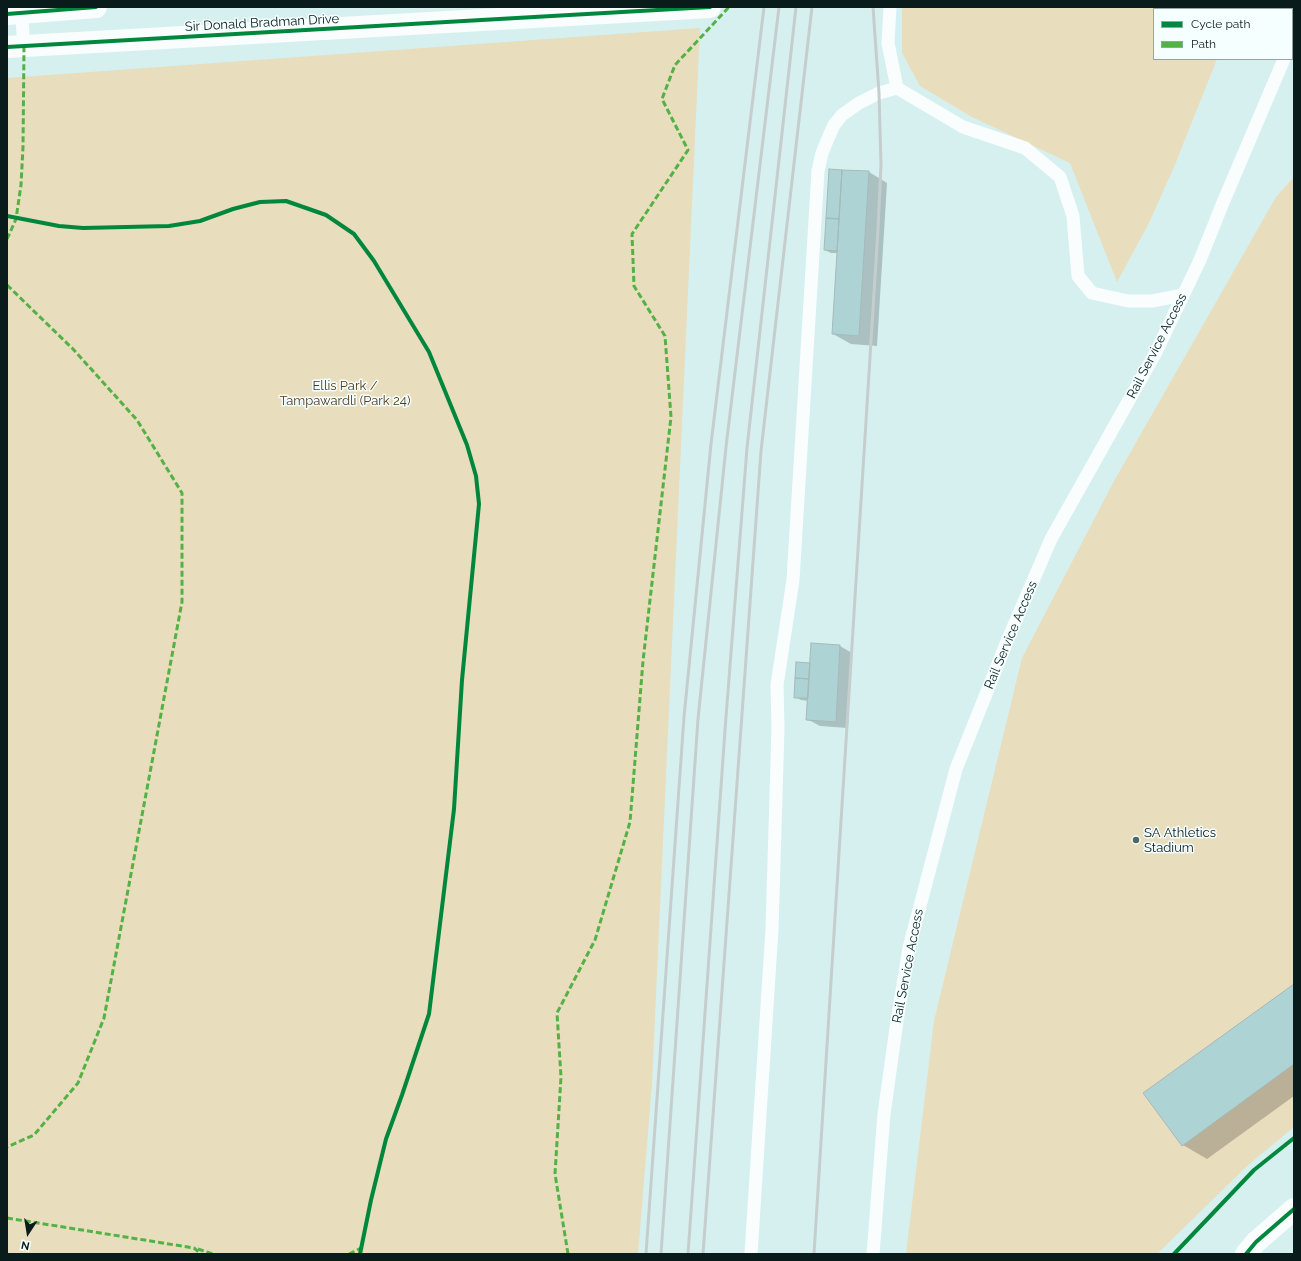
<!DOCTYPE html>
<style>
body{margin:0}
#map{position:relative;width:1301px;height:1261px;overflow:hidden;background:#d6f0f0;font-family:Raleway,sans-serif}
canvas{display:block}
.frame{position:absolute;inset:0;border:8px solid #091b1b;pointer-events:none}
.legend{position:absolute;left:1153px;top:8px;width:140px;height:52px;box-sizing:border-box;background:#f6ffff;border:1px solid #97a4a4;margin:0;padding:5px 7px;list-style:none;font-size:12px;color:#091b1b}
.legend li{display:flex;align-items:center;gap:8px;height:20px}
.legend b{width:20px;border:1px solid #97a4a4}
.north{position:absolute;left:8px;top:1213px;width:40px;height:40px;-webkit-text-stroke:3px #f6ffff;paint-order:stroke;rotate:192deg;font-size:11px;font-weight:700;line-height:16px;text-align:center;color:#091b1b}
.north::after{content:'';display:block;margin:auto;width:14px;height:18px;background:#091b1b;clip-path:polygon(50% 0,100% 100%,50% 72%,0 100%)}
</style>
<div id="map">
<canvas width="1301" height="1261"></canvas>
<div class="frame"></div>
<ul class="legend">
<li><b style="height:5px;background:#00873e"></b>Cycle path</li>
<li><b style="height:5px;background:#54b145"></b>Path</li>
</ul>
<div class="north">N</div>
</div>
<script>
const ctx = document.querySelector('canvas').getContext('2d');
ctx.lineJoin = 'round';
function fillPath(path, color) {
  ctx.fillStyle = color;
  ctx.fill(path, 'evenodd');
}
function shape(rows) {
  const path = new Path2D();
  for (const r of rows) {
    path.moveTo(r[0], r[1]);
    for (let i = 2; i < r.length; i += 2) path.lineTo(r[i], r[i + 1]);
  }
  return path;
}
function trace(path, color, width, dash) {
  ctx.strokeStyle = color;
  ctx.lineWidth = width;
  ctx.lineCap = dash ? 'butt' : 'round';
  ctx.setLineDash(dash || []);
  ctx.stroke(path);
}
function write(font, color, halo, rows, align = 'center') {
  ctx.font = font + ' Raleway,sans-serif';
  ctx.lineWidth = 3;
  ctx.setLineDash([]);
  ctx.textBaseline = 'middle';
  ctx.strokeStyle = halo;
  ctx.fillStyle = color;
  for (const [text, x, y, turn = 0] of rows) {
    ctx.save();
    ctx.translate(x, y);
    ctx.rotate((+turn || 0) * Math.PI / 180);
    ctx.textAlign = isNaN(turn) ? turn : align;
    if (halo) ctx.strokeText(text, 0, 0);
    ctx.fillText(text, 0, 0);
    ctx.restore();
  }
}
const green = shape([
 [902,7,1233,7,1233,9,1154,9,1154,59,1217,59,1174,167,1148,225,1117,282,1070,163,972,117,920,86,902,53],
 [700,28,652,1083,638,1254,7,1254,7,78],
 [1294,177,1294,1127,1247,1166,1157,1254,906,1254,934,1021,1022,658,1114,481,1276,197]
]);
const shadow = shape([
 [830,170,869,172,887,183,877,346,851,344,833,334,838,253,831,253,825,250],
 [812,644,840,646,852,653,848,728,820,726,807,719,809,701,801,700,795,697,811,664],
 [1294,985,1294,1096,1207,1159,1183,1145]
]);
const building = shape([
 [829,169,842,170,839,219,826,218,829,169],
 [842,170,869,171,859,336,832,334,842,170],
 [826,218,839,219,837,251,824,250,826,218],
 [811,643,840,645,836,722,806,720,811,643],
 [796,662,810,663,809,679,795,678,796,662],
 [795,678,809,679,808,698,794,698,795,678],
 [1294,984,1294,1064,1182,1146,1143,1093,1294,984]
]);
const lane = shape([
 [21,7,24,47],
 [890,7,888,43,897,88,963,127,1025,148,1060,177,1073,216,1078,276,1092,293,1128,301,1152,301,1183,295],
 [1292,43,1294,39],
 [751,1254,772,929,778,728,777,685,793,580,818,171,822,153,829,136,834,125,842,115,859,103,879,93,897,88],
 [873,1254,884,1114,897,1021,909,948,956,769,1008,639,1051,539,1156,352,1200,260,1222,205,1284,59]
]);
const primary = shape([
 [7,14,96,7],
 [7,47,710,7]
]);
const highway = shape([
 [1246,1254,1256,1242,1294,1209]
]);
const rail = shape([
 [646,1254,684,717,711,444,764,7],
 [661,1254,698,719,726,447,779,7],
 [688,1254,725,730,747,448,796,7],
 [703,1254,761,451,812,7],
 [814,1254,878,229,881,165,879,93,873,7]
]);
const quiet = shape([
 [7,239,16,219,21,185,23,147,24,47],
 [7,285,73,349,137,420,182,493,182,602,104,1018,78,1083,34,1135,7,1147],
 [7,1218,194,1248,201,1254],
 [198,1249,213,1254],
 [349,1254,361,1248],
 [568,1254,555,1174,561,1077,557,1013,595,940,630,822,643,661,671,417,665,336,634,286,632,234,688,150,662,99,675,65,729,7]
]);
const cycleway = shape([
 [7,14,96,7],
 [7,47,710,7],
 [7,216,59,226,83,228,169,226,200,221,233,209,260,202,286,201,326,215,354,234,374,261,429,352,467,445,476,476,479,504,462,680,454,809,429,1014,402,1095,386,1139,371,1200,360,1254],
 [1174,1254,1254,1170,1294,1138],
 [1246,1254,1256,1242,1294,1209]
]);
const markers = [
 [1136,840,4,"#516666"]
];
const streetNames = [
 ["Sir Donald Bradman Drive",262,23,-3],
 ["Rail Service Access",1157,346,-63],
 ["Rail Service Access",1011,635,-67],
 ["Rail Service Access",908,966,-79]
];
const parkNames = [
 ["Ellis Park /",345,386],
 ["Tampawardli (Park 24)",345,401]
];
const poiNames = [
 ["SA Athletics",1144,833],
 ["Stadium",1144,848]
];
fillPath(green, '#e8ddbd');
fillPath(shadow, '#0003');
fillPath(building, '#add3d4');
trace(building, '#a5b9ba', 1);
trace(lane, '#f9fdfd', 13);
trace(primary, '#f9fdfd', 22);
trace(highway, '#f9fdfd', 22);
trace(rail, '#c6cdcd', 3);
trace(quiet, '#54b145', 3, [6, 3]);
trace(cycleway, '#00873e', 4);
for (const [x, y, r, color] of markers) {
  const dot = new Path2D();
  dot.arc(x, y, r, 0, 2 * Math.PI);
  ctx.fillStyle = color;
  ctx.fill(dot);
  trace(dot, '#f6ffff', 1.5);
}
write('13px', '#091b1b', '#f6ffff', streetNames);
write('13px', '#523b19', '#f6ffff', parkNames);
write('13px', '#091b1b', '#f6ffff', poiNames, 'left');
</script>
